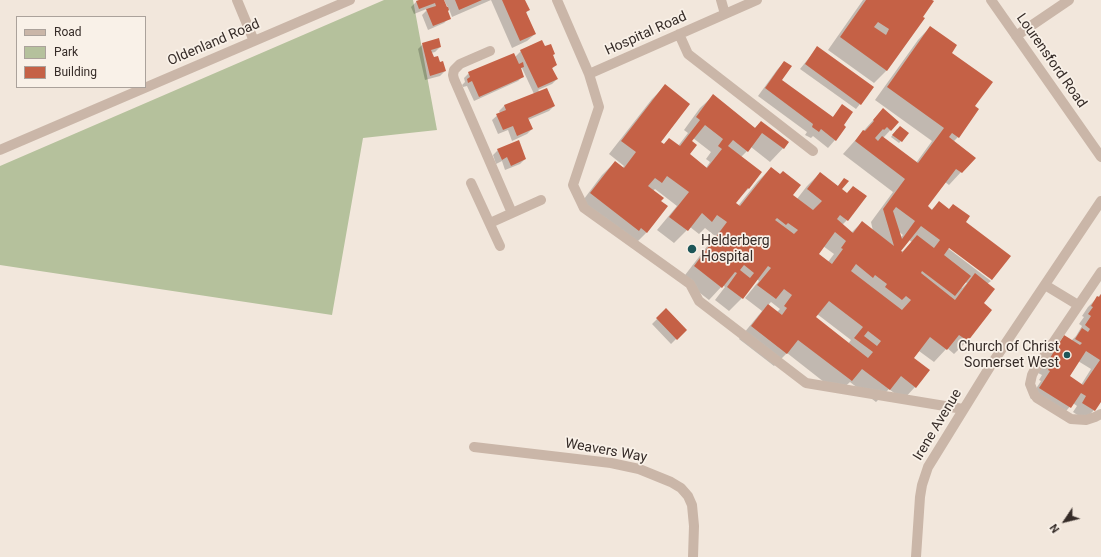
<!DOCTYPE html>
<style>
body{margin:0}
#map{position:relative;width:1101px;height:557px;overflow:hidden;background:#f2e7dc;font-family:Roboto,sans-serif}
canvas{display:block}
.legend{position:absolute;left:16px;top:16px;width:130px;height:72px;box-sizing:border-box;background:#f9f1e8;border:1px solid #aba29b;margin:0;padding:5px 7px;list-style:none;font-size:12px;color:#362c28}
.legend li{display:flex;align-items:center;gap:8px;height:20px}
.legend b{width:20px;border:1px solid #aba29b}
.north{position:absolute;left:1045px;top:501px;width:40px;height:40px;-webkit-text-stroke:3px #f9f1e8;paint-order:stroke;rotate:235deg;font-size:11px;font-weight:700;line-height:16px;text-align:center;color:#362c28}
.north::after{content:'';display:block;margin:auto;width:14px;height:18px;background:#362c28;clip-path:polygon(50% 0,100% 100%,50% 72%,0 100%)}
</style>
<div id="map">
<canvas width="1101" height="557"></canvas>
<ul class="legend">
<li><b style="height:5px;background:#cab6a8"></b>Road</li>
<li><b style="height:11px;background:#b5c19c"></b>Park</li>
<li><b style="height:11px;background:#c56146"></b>Building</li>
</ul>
<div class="north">N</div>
</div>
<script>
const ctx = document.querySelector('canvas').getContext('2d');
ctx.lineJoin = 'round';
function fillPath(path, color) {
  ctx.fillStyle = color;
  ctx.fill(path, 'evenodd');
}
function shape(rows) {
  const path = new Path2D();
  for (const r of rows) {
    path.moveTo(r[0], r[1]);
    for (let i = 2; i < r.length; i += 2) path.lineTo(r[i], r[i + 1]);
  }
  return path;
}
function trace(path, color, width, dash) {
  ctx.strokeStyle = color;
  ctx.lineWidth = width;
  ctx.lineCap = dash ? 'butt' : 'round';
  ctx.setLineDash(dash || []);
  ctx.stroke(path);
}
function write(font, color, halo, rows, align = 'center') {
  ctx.font = font + ' Roboto,sans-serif';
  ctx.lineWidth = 3.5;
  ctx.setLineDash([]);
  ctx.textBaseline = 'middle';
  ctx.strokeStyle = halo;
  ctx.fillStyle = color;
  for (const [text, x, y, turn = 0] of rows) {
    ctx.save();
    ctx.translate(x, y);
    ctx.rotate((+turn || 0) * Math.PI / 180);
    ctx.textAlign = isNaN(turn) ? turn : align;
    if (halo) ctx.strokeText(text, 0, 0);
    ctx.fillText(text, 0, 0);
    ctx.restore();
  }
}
const green = shape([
 [384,0,413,0,437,130,363,138,332,315,0,265,0,166]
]);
const shadow = shape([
 [422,0,443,0,446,9,448,8,444,0,491,0,452,17,449,9,447,11,449,18,444,23,428,30,422,15,429,8,414,14,411,7,416,2],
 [491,0,524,0,528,10,526,13,535,34,527,41,512,48],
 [863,0,930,0,887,70,874,83,828,50],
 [930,27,950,53,974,107,958,137,953,142,974,158,949,185,945,182,926,207,931,210,939,203,1009,256,991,280,991,278,946,244,945,246,991,281,987,284,982,303,991,310,967,341,954,354,947,348,934,362,919,351,913,358,915,387,903,400,889,389,876,402,850,382,838,393,787,353,774,366,739,339,762,311,745,298,759,281,757,279,742,298,729,311,715,300,725,287,723,285,709,300,682,279,715,236,705,228,699,234,690,227,674,243,657,230,677,206,655,189,653,191,660,201,666,206,646,233,634,245,578,207,602,175,615,162,622,168,624,166,609,154,652,99,665,86,660,142,663,145,669,139,678,146,688,133,684,130,700,108,713,96,755,128,761,122,788,143,770,162,751,147,741,157,749,188,735,203,738,206,758,181,771,168,792,195,797,199,807,186,820,173,837,187,844,179,841,190,847,220,842,225,851,233,862,222,873,231,871,222,893,192,843,154,883,109,898,122,883,138,916,163,932,141,875,100,918,40],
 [693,138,711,152,706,159,710,162,706,168,689,154,691,141],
 [898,231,903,235,900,238],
 [909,240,912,242,900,254,899,252],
 [823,246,834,254,828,262,817,254],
 [965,282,967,283,962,288,961,287],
 [771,302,780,309,777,312,768,305],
 [817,314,851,340,848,344,814,318],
 [423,44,440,47,435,52,431,53,433,58,445,71,440,76,425,80,418,49],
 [550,46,556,64,552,69,557,79,552,84,538,90,554,106,549,111,528,120,532,129,527,134,512,141,508,130,498,134,492,120,500,113,499,111,504,106,534,94,522,68,520,69,523,76,518,81,474,101,467,86,463,87,462,85,465,82,464,78,469,73,515,57,521,51,545,48],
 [817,48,860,104,856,109,800,69],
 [784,62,780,80,832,118,842,106,835,140,828,148,813,136,811,138,805,135,807,132,758,96,777,70],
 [897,129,901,141,899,143,891,137],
 [498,150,525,159,520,164,505,170,502,161,496,164,493,155],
 [1101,294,1101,400,1094,410,1085,420,1073,412,1077,406,1073,403,1061,417,1030,398,1041,381,1039,380,1042,375,1038,373,1055,346,1064,337,1071,341,1076,336,1082,326,1079,324,1084,317,1082,316,1088,307],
 [1078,361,1091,369,1081,385,1068,377],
 [666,310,685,330,671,344,652,324]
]);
const building = shape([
 [419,0,444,0,447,7,448,7,449,10,448,11,451,19,433,26,426,9,436,6,435,3,419,9,416,1],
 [455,0,482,0,459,10],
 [502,0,525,0,530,10,526,12,536,34,520,41],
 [866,0,932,0,934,1,923,17,925,18,887,71,840,37],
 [878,22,889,29,886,35,874,27],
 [930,26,957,45,952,53,993,82,975,106,979,109,959,138,952,133,949,137,976,158,962,173,956,169,928,206,932,210,939,201,949,209,953,204,970,216,966,222,1011,256,992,280,949,248,944,255,971,276,955,296,922,271,921,273,955,300,975,273,995,289,984,303,992,310,968,341,959,335,947,350,930,337,914,358,930,370,916,388,901,376,890,390,862,369,852,381,798,340,787,354,751,326,768,304,782,315,787,308,784,306,792,295,784,289,776,299,757,285,771,268,768,266,743,299,727,287,737,273,735,272,722,288,694,266,727,222,717,215,712,222,702,213,688,231,669,217,689,192,667,176,662,183,655,178,648,186,664,198,661,201,668,206,647,233,641,228,639,231,590,193,615,161,624,168,636,152,621,141,665,84,690,104,661,142,664,144,669,138,680,146,700,120,696,117,713,94,755,128,761,121,789,142,784,149,762,133,748,152,733,140,728,146,762,172,749,189,748,188,736,203,740,206,771,167,780,174,783,171,801,185,793,195,813,210,822,201,807,189,820,172,838,186,844,178,849,181,842,189,847,193,853,186,867,196,848,221,840,215,837,219,853,233,862,221,894,246,883,209,905,179,855,141,863,130,865,131,874,121,873,120,883,108,899,122,891,131,887,127,884,130,883,129,875,138,878,141,882,136,918,163,944,128,887,87],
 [705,125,723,139,718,146,722,149,707,168,690,154,697,145,692,141],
 [896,207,915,221,902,239,893,211],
 [777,218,786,225,788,223,798,230,794,234,775,220],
 [921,226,940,240,934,248,917,235,901,254,903,252,901,251],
 [835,232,846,241,841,248,843,249,832,264,819,254],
 [856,264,873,278,875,275,887,284,885,287,902,300,906,296,911,300,902,310,851,271],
 [744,265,754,273,750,278,740,270],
 [829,301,863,327,854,338,873,352,868,358,816,317],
 [868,331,881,341,877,346,864,336],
 [439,38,441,47,431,50,434,57,438,56,440,62,443,61,446,71,430,76,422,43],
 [542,40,545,46,551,44,555,54,553,55,557,65,552,68,558,79,538,88,520,50],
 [817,46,874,87,861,105,805,64],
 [514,53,519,64,523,62,524,67,521,68,524,77,479,97,472,81,468,83,467,79,470,77,468,72],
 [784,61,792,66,782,80,833,117,842,104,853,112,844,125,846,127,836,141,821,129,819,132,812,127,813,124,765,88],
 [547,88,555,106,528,118,533,129,517,136,513,126,503,130,496,114,506,110,504,105],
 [900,126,909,133,902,142,892,135],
 [519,140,526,159,511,166,507,157,502,160,497,149],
 [1101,294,1101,402,1095,411,1082,403,1086,396,1081,393,1071,408,1039,388,1050,371,1048,370,1051,365,1047,363,1064,335,1080,345,1082,343,1075,339,1082,328,1088,332,1090,329,1085,325,1091,316,1088,314,1093,307,1091,306,1097,296,1099,297],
 [1086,351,1100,360,1083,385,1070,376],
 [666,308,687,330,677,340,656,318]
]);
const minor = shape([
 [237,0,254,41],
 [557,0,589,74,599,107,573,185,584,208,690,284,699,301,806,383,963,409],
 [721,0,725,14],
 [991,0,1101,157],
 [679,34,688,54,813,151],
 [1016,36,1069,0],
 [490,51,460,64,454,70,453,75,454,79,512,213],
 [589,74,757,0],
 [0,150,350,0],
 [471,183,500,246],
 [490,223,541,200],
 [1101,272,1034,371,1032,375,1030,384,1034,394,1037,398,1071,419,1086,420,1095,417,1101,414],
 [1045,285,1078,305],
 [474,447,611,463,639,469,671,482,681,488,688,496,692,505,694,526,693,557],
 [916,557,920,497,922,485,928,467,991,365,1101,201]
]);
const markers = [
 [692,249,5,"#1e5658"],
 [1067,355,4,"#1e5658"]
];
const streetNames = [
 ["Hospital Road",646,34,-24],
 ["Oldenland Road",214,43,-23],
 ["Lourensford Road",1051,61,55],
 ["Irene Avenue",938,425,-59],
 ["Weavers Way",606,451,10]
];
const poiNames = [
 ["Helderberg",701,241],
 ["Hospital",701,257],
 ["Church of Christ",1059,347,"right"],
 ["Somerset West",1059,363,"right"]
];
fillPath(green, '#b5c19c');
fillPath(shadow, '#0003');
fillPath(building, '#c56146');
trace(minor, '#cab6a8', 10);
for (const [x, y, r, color] of markers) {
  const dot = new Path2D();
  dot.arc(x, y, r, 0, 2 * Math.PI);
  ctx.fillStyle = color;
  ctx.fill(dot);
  trace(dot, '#f9f1e8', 1.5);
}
write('14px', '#362c28', '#f9f1e8', streetNames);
write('14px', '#362c28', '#f9f1e8', poiNames, 'left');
</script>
